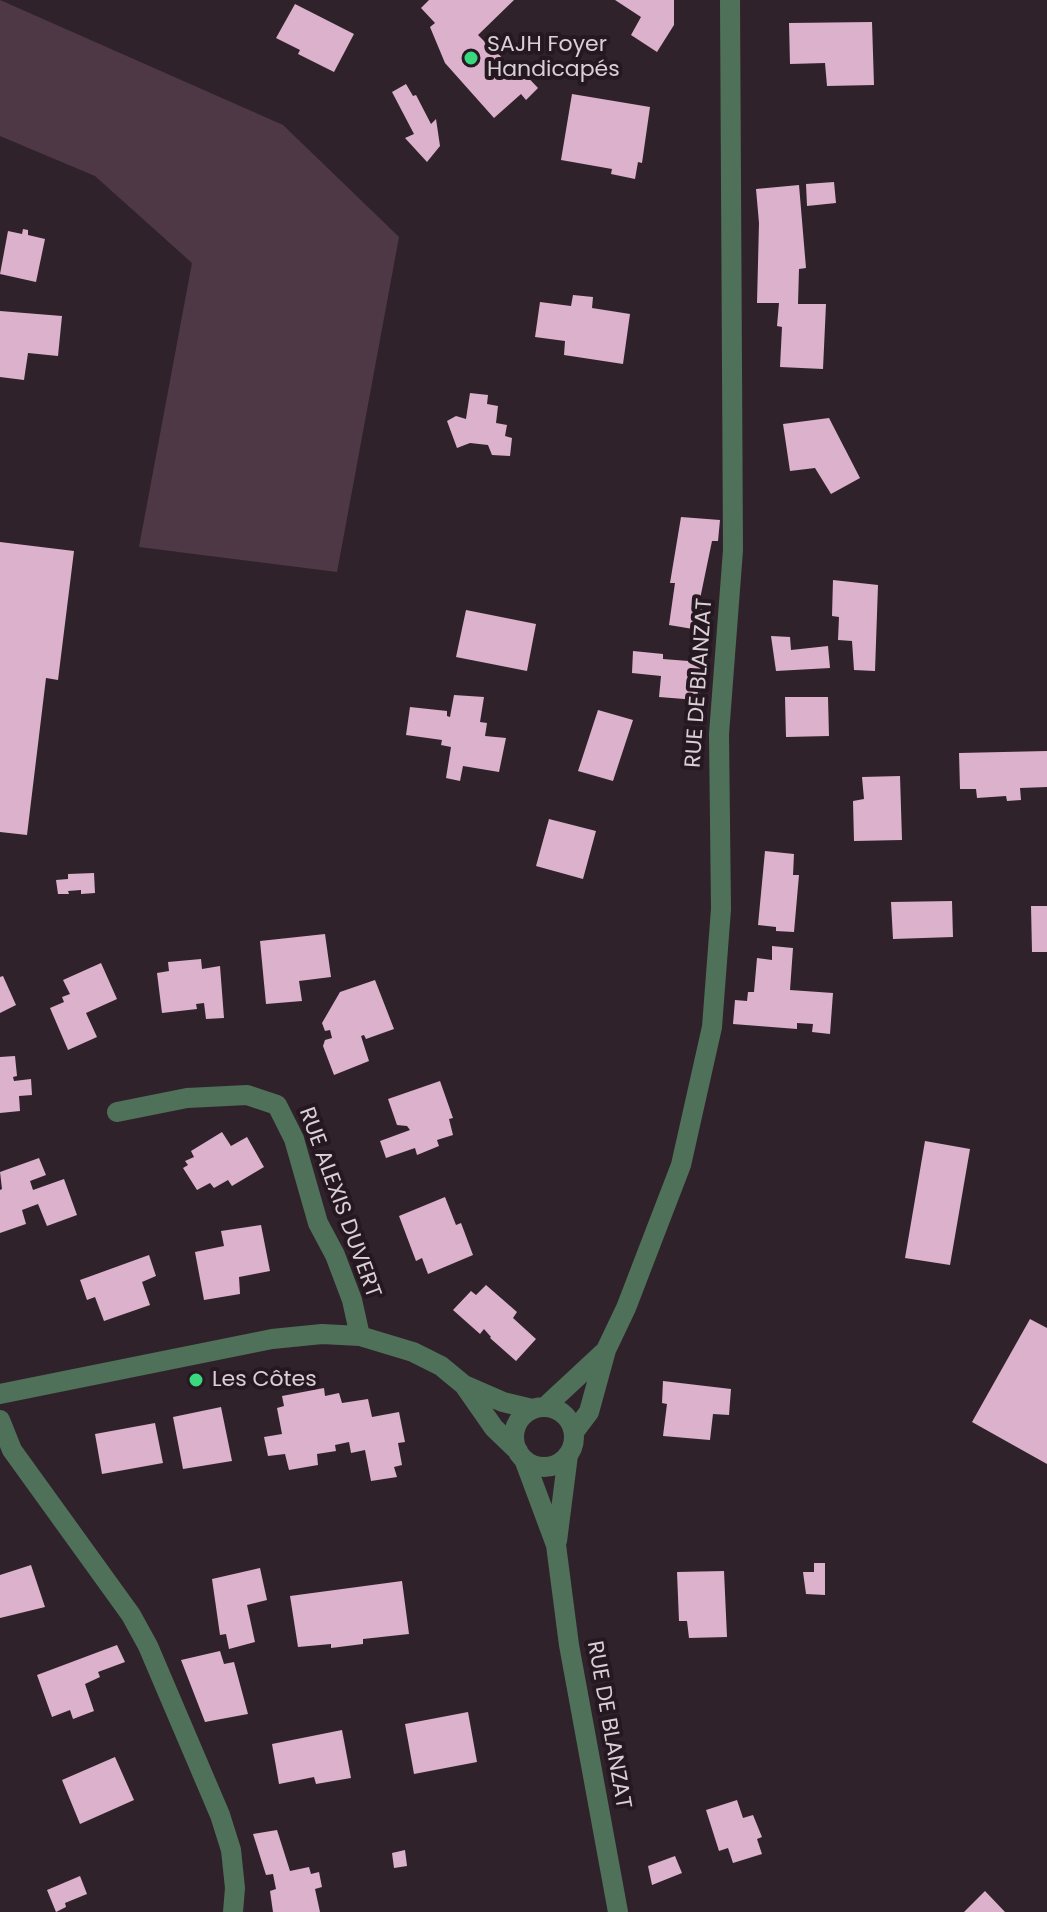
<!DOCTYPE html>
<meta charset="utf-8">
<style>
body{margin:0}
canvas{display:block;background:#30222b}
</style>
<canvas width="1047" height="1912"></canvas>
<script>
const ctx = document.querySelector('canvas').getContext('2d');
ctx.lineJoin = 'round';
function fillPath(path, color) {
  ctx.fillStyle = color;
  ctx.fill(path, 'evenodd');
}
function shape(rows) {
  const path = new Path2D();
  for (const r of rows) {
    if (r.length === 3) {
      path.moveTo(r[0] + r[2], r[1]);
      path.arc(r[0], r[1], r[2], 0, 2 * Math.PI);
      continue;
    }
    path.moveTo(r[0], r[1]);
    for (let i = 2; i < r.length; i += 2) path.lineTo(r[i], r[i + 1]);
  }
  return path;
}
function trace(path, color, width, dash) {
  ctx.strokeStyle = color;
  ctx.lineWidth = width;
  ctx.lineCap = dash ? 'butt' : 'round';
  ctx.setLineDash(dash || []);
  ctx.stroke(path);
}
function write(font, color, halo, rows, align = 'center') {
  ctx.font = font + ' Poppins,sans-serif';
  ctx.lineWidth = 8;
  ctx.setLineDash([]);
  ctx.textBaseline = 'middle';
  ctx.strokeStyle = halo;
  ctx.fillStyle = color;
  for (const [text, x, y, turn = 0] of rows) {
    ctx.save();
    ctx.translate(x, y);
    ctx.rotate((+turn || 0) * Math.PI / 180);
    ctx.textAlign = isNaN(turn) ? turn : align;
    if (halo) ctx.strokeText(text, 0, 0);
    ctx.fillText(text, 0, 0);
    ctx.restore();
  }
}
const green = shape([
 [0,0,283,125,399,237,337,572,139,547,192,263,95,176,0,136]
]);
const building = shape([
 [429,0,514,0,478,35,487,44,489,42,514,73,519,68,538,88,526,100,521,94,494,118,445,63,430,27,435,23,421,8],
 [615,0,674,0,674,25,657,52,631,35,641,17],
 [295,4,354,34,334,72,298,54,300,50,276,38],
 [872,22,874,85,827,86,825,63,790,64,789,23],
 [406,84,413,96,416,95,431,124,436,119,440,146,427,162,405,138,414,134,392,92],
 [572,94,650,107,642,163,638,162,635,179,611,174,612,169,561,160],
 [834,182,836,203,807,206,806,184],
 [799,185,806,268,799,269,798,304,826,304,823,369,780,367,782,327,777,326,779,303,757,303,759,223,756,189],
 [23,229,28,230,28,235,45,239,36,282,0,274,8,231,22,234],
 [573,295,593,297,592,308,630,314,623,364,564,355,565,341,535,337,540,302,571,306],
 [0,311,62,316,58,356,28,353,24,380,0,377],
 [470,393,488,395,487,404,498,406,496,423,507,425,505,436,512,438,510,456,492,455,488,445,470,443,457,448,447,421,456,416,466,419],
 [829,418,860,478,831,494,815,468,790,471,783,424],
 [681,517,720,520,718,541,712,541,700,599,703,600,699,630,669,625,675,583,670,583],
 [0,542,74,551,58,680,46,678,27,835,0,832],
 [833,580,878,585,875,671,854,670,852,641,838,640,839,617,832,616],
 [466,610,536,624,527,671,456,657],
 [771,636,790,637,791,650,828,646,830,668,776,671],
 [633,651,663,654,663,659,701,662,697,700,659,697,661,676,632,673],
 [454,695,484,697,480,722,487,723,485,736,506,738,499,772,463,766,460,781,446,778,451,747,441,745,442,740,406,735,410,707,447,711,447,716,450,717],
 [785,697,828,697,829,736,786,737],
 [598,710,633,720,613,781,578,771],
 [1047,751,1047,787,1020,788,1021,800,1007,801,1006,796,977,798,976,789,960,789,959,753],
 [900,776,902,840,854,841,853,801,864,799,862,777],
 [549,819,596,831,583,879,536,866],
 [765,851,794,854,793,875,799,875,794,932,776,931,776,927,758,925],
 [94,873,95,893,81,894,81,890,68,891,69,894,58,894,56,880,68,879,68,874],
 [952,901,953,937,893,939,891,902],
 [1031,906,1047,906,1047,952,1032,952],
 [325,934,331,977,299,981,302,1001,266,1004,260,941],
 [772,946,793,948,790,990,833,993,830,1034,812,1032,813,1024,797,1023,797,1029,733,1024,735,1000,747,1001,748,992,754,992,757,958,772,960],
 [201,959,202,969,220,966,224,1018,206,1019,204,1003,196,1004,197,1009,162,1013,157,973,169,971,168,962],
 [101,963,117,999,86,1013,97,1037,68,1050,50,1008,64,1002,62,997,70,994,63,980],
 [3,976,16,1005,0,1013,0,977],
 [375,980,394,1029,366,1039,364,1035,361,1036,369,1061,334,1075,323,1046,325,1040,332,1038,330,1030,325,1031,322,1023,340,992],
 [15,1056,17,1076,13,1077,14,1081,31,1079,32,1095,19,1096,20,1111,0,1113,0,1057],
 [440,1081,453,1118,449,1119,453,1135,437,1140,439,1146,417,1155,415,1148,386,1158,380,1141,410,1130,407,1126,397,1125,388,1099],
 [222,1132,231,1146,247,1137,264,1167,232,1186,228,1180,214,1188,210,1183,197,1190,183,1168,188,1165,185,1161,194,1157,191,1151],
 [925,1141,970,1149,950,1265,905,1258],
 [39,1158,46,1175,30,1181,33,1190,64,1179,77,1215,47,1226,38,1204,22,1210,26,1224,0,1233,0,1190,2,1189,0,1172],
 [445,1197,456,1225,461,1223,473,1255,428,1274,422,1258,416,1261,399,1216],
 [261,1225,270,1271,239,1277,240,1294,204,1300,195,1252,224,1246,221,1231],
 [149,1255,156,1276,142,1282,150,1305,104,1321,95,1297,87,1300,80,1280],
 [486,1285,517,1312,513,1318,536,1339,516,1361,490,1338,491,1337,484,1329,480,1334,453,1310,471,1291,476,1295],
 [1030,1319,1047,1328,1047,1464,972,1422],
 [663,1381,731,1389,729,1415,713,1414,710,1440,663,1436,667,1404,662,1403],
 [324,1388,325,1396,339,1393,342,1403,368,1399,372,1417,399,1412,405,1442,398,1443,402,1465,394,1467,397,1477,371,1481,365,1450,351,1453,349,1442,335,1445,336,1451,317,1454,318,1465,289,1470,285,1454,268,1456,264,1437,282,1434,277,1408,284,1406,282,1396],
 [221,1407,232,1461,183,1469,173,1417],
 [155,1423,163,1463,102,1474,95,1434],
 [814,1563,825,1563,825,1595,806,1594,803,1572,814,1572],
 [31,1565,45,1607,0,1618,0,1575],
 [260,1568,267,1600,247,1605,255,1642,229,1649,226,1634,220,1635,212,1579],
 [724,1571,727,1637,689,1638,687,1621,679,1621,677,1572],
 [402,1581,409,1634,363,1639,363,1644,331,1648,331,1644,298,1647,290,1596],
 [117,1645,125,1662,98,1672,100,1677,85,1684,94,1711,73,1719,70,1710,52,1717,37,1675],
 [220,1651,224,1664,234,1662,248,1714,205,1722,181,1660],
 [468,1712,477,1762,414,1774,405,1724],
 [342,1730,351,1778,316,1784,314,1777,279,1784,272,1744],
 [115,1757,134,1800,80,1824,62,1780],
 [737,1800,743,1818,753,1815,762,1837,757,1839,762,1854,733,1863,728,1848,719,1851,706,1810],
 [277,1830,290,1871,309,1867,311,1874,319,1872,322,1887,315,1889,320,1912,273,1912,270,1891,276,1889,273,1874,266,1875,253,1834],
 [405,1850,407,1866,394,1868,392,1853],
 [675,1856,682,1873,652,1885,648,1866],
 [80,1876,87,1894,65,1903,66,1907,56,1912,47,1890],
 [985,1891,1005,1912,964,1912]
]);
const minor = shape([
 [117,1112,187,1098,247,1095,277,1105,294,1139,318,1223,335,1255,352,1300,360,1336],
 [464,1385,494,1428,518,1451],
 [0,1394,272,1339,322,1334,360,1336,413,1352,441,1366,464,1385,503,1402,532,1409],
 [546,1406,603,1353],
 [544,1437,30],
 [0,1420,12,1450,131,1615,148,1646,220,1815,231,1850,235,1888,233,1912],
 [574,1432,589,1412,606,1350,626,1308,681,1165,712,1027,721,909,719,734,733,550,730,0],
 [524,1459,556,1545,569,1645,618,1912],
 [557,1541,568,1455]
]);
const markers = [
 [471,58,8,"#39d87f"],
 [196,1380,8,"#39d87f"]
];
const poiNames = [
 ["SAJH Foyer",487,45],
 ["Handicapés",487,70],
 ["Les Côtes",212,1380]
];
const streetNames = [
 ["RUE DE BLANZAT",700,683,-86],
 ["RUE ALEXIS DUVERT",339,1203,70],
 ["RUE DE BLANZAT",608,1725,80]
];
fillPath(green, '#4e3846');
fillPath(building, '#dbb1cb');
trace(minor, '#4f7159', 20);
for (const [x, y, r, color] of markers) {
  const dot = new Path2D();
  dot.arc(x, y, r, 0, 2 * Math.PI);
  ctx.fillStyle = color;
  ctx.fill(dot);
  trace(dot, '#261821', 3);
}
write('22px', '#d9cfd5', '#261821', poiNames, 'left');
write('22px', '#d9cfd5', '#261821', streetNames);
</script>
